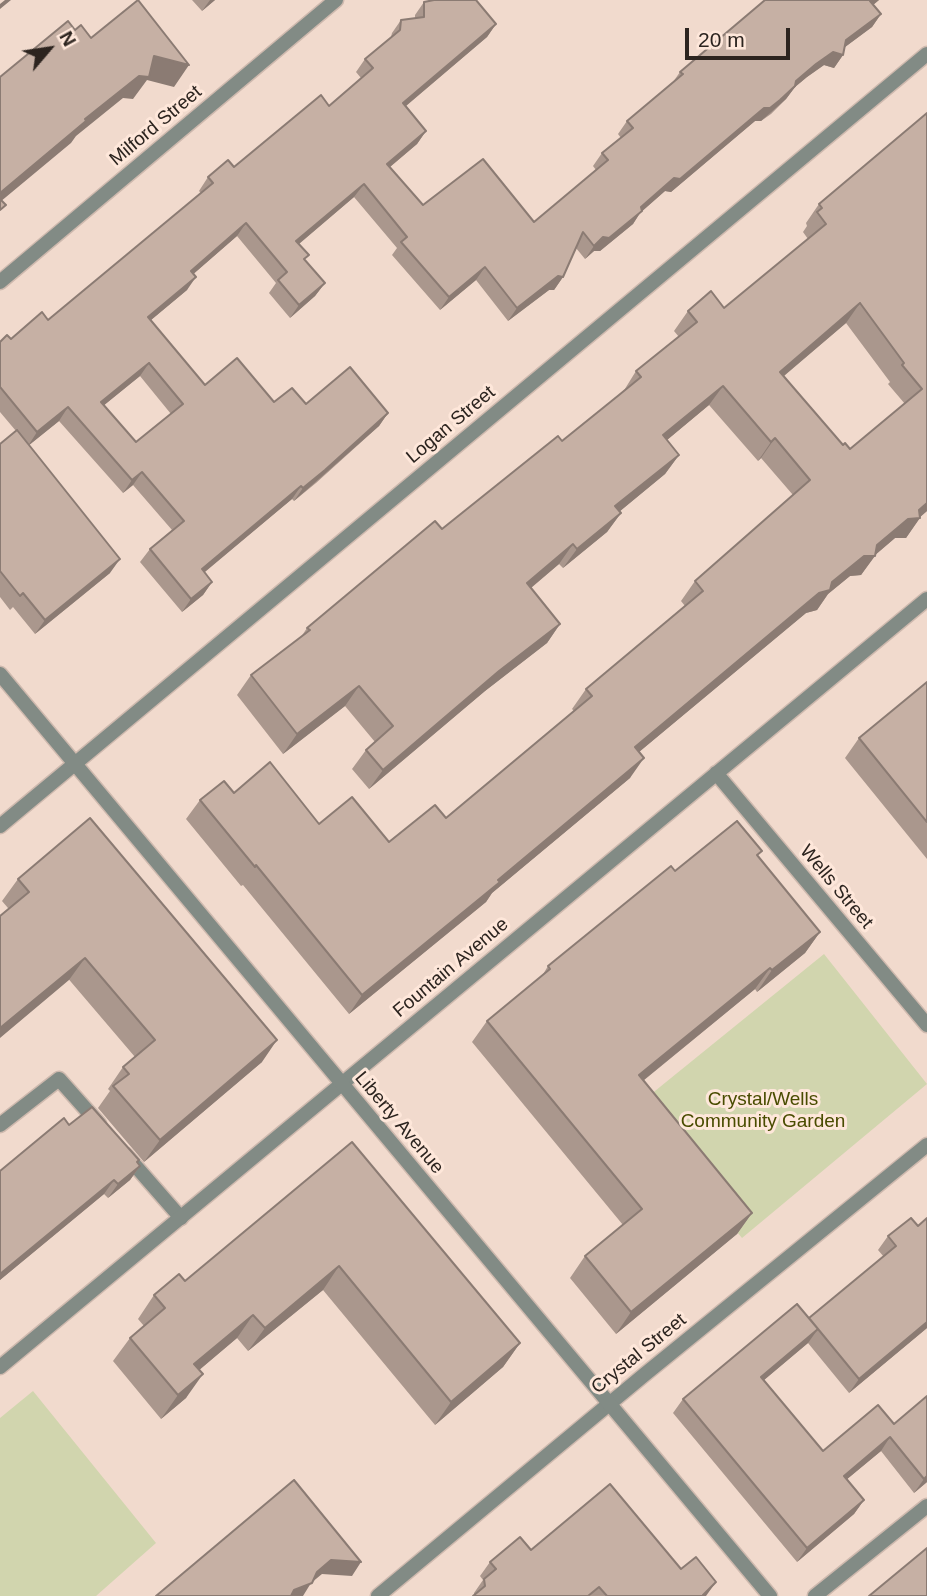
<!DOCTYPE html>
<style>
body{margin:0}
#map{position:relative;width:927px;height:1596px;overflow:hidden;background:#f1dacd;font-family:Helvetica,sans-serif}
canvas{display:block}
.north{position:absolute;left:14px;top:14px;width:70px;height:70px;-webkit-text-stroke:5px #fee7da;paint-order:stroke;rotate:61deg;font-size:19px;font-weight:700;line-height:28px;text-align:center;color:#2c241f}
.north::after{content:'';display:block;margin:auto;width:24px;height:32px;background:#2c241f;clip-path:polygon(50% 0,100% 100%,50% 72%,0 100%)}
.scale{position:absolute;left:685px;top:28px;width:105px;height:32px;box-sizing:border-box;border:4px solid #2c241f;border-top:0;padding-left:9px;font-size:21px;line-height:24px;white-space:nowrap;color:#2c241f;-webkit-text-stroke:5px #fee7da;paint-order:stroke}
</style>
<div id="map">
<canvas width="927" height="1596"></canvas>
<div class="north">N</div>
<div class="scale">20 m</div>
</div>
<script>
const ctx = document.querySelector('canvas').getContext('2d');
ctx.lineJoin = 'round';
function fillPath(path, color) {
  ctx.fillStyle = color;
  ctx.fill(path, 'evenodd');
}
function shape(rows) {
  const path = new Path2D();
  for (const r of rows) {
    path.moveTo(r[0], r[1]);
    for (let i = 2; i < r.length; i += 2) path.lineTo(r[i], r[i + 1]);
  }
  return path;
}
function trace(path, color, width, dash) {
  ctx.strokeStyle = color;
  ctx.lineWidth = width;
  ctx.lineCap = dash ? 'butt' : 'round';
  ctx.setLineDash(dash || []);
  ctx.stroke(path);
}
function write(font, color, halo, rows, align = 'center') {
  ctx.font = font + ' Helvetica,sans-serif';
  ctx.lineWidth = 6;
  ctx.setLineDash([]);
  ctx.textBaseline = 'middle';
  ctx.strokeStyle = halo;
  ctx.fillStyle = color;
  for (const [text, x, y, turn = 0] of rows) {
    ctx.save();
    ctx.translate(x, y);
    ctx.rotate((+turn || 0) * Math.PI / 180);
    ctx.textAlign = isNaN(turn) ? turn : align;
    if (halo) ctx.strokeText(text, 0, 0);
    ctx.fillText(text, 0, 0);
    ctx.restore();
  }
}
const green = shape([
 [824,954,927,1084,742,1238,634,1108],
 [33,1391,156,1543,96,1596,0,1596,0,1418]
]);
const service = shape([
 [0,1125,59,1079,99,1124],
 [126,1155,181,1218],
 [815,1596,927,1506]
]);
const minor = shape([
 [0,282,336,0],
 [716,773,927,1025],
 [0,826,927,54],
 [0,1367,927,599],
 [378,1596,644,1375,927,1145]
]);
const tertiary = shape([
 [0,674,770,1596]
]);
const wall = shape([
 [192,0,215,0,202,11],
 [765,0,879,0,873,5,881,14,872,27,845,47,843,55,834,68,824,65,807,77,795,87,786,99,771,114,761,121,755,121,671,192,665,191,640,213,633,224,600,251,594,251,585,259,576,248,563,277,554,290,549,290,508,321,476,280,440,310,392,255,397,248,354,197,299,244,305,260,325,283,315,296,290,318,269,293,276,283,237,236,193,274,187,290,151,320,205,385,274,402,306,404,388,413,379,426,316,483,294,501,292,499,204,572,212,582,203,595,182,612,140,562,150,549,172,530,133,485,123,493,59,421,29,445,110,573,35,634,13,607,10,610,0,597,0,444,16,431,0,412,0,342,11,339,48,320,201,193,199,191,208,177,234,167,329,106,361,78,356,72,365,59,391,37,392,33,401,20,415,18,415,15,424,2,496,24,487,37,406,106,426,131,417,144,390,167,423,205,534,222,596,170,593,166,602,153,621,138,618,134,627,121,673,82,680,72],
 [140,376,171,414,136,442,104,405],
 [927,113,927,511,920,517,906,538,895,538,875,555,861,575,850,576,828,594,817,610,806,613,639,752,630,778,492,893,486,902,349,1014,243,885,241,886,186,819,200,800,234,793,319,824,389,842,446,818,574,711,572,709,586,689,685,606,681,601,695,581,793,495,761,458,758,461,709,405,667,440,679,455,665,474,620,511,621,513,607,532,563,568,559,564,531,588,560,624,547,643,485,691,369,789,352,769,366,750,375,742,345,706,283,754,237,695,251,675,301,637,307,628,562,441,623,392,636,371,679,337,674,331,688,311,724,308,808,239,803,232,807,226,806,223,819,204],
 [846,323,890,382,888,384,905,404,850,449,843,445,784,376],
 [927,682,927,859,845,758,859,738],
 [758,856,820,932,805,953,757,992,755,989,643,1081,752,1213,737,1234,616,1334,570,1278,585,1256,623,1225,472,1042,487,1021,542,976,548,966,675,871],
 [18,879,262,1062,144,1162,98,1108,110,1091,108,1089,123,1067,135,1057,2,901],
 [69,1125,139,1160,137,1163,140,1166,130,1180,108,1198,104,1194,0,1280,0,1171],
 [352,1142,520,1343,503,1367,435,1425,323,1290,248,1351,237,1338,199,1370,186,1398,161,1419,113,1361,130,1338,144,1326,138,1319,154,1295,185,1281],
 [911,1218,927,1328,849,1393,808,1343,764,1380,823,1451,878,1405,927,1482,914,1493,881,1451,847,1479,864,1500,854,1514,797,1562,673,1413,683,1399,808,1318,884,1257,878,1250,888,1236],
 [531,1550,681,1569,706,1596,473,1596,474,1595,474,1593,483,1580,480,1576,490,1562]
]);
const shadedWall = shape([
 [5,0,11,0,0,9,0,4],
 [210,0,215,0,202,11],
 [872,0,879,0,861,15],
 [881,14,872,27,837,53,843,55,834,68,824,65,807,77,795,87,786,99,761,121,755,121,671,192,665,191,640,213,633,224,600,251,594,251,585,259,594,246,674,178,764,108,846,40],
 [496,24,487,37,394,116,403,103],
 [154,56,189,65,174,87,147,80,133,99,123,98,76,136,71,143,0,202,0,193,85,119],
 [426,131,417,144,378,177,387,164],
 [364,184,354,197,287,254,296,241],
 [246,223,237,236,182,284,191,271],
 [485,267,476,280,440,310,449,297],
 [558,276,563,277,554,290,549,290,508,321,517,308],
 [196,277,187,290,139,330,148,317],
 [325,283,315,296,290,318,299,305],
 [860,303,846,323,766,391,780,372],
 [149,363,140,376,92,415,101,402],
 [723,386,709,405,649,455,663,435],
 [68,407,59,421,28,446,37,432],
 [388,413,379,426,294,501,303,488],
 [775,438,761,458,758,461,771,442],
 [679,455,665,474,602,526,615,506],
 [142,472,133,485,123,493,132,480],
 [301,486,292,499,193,582,202,569],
 [927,503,927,511,919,518,920,518,906,538,895,538,874,556,875,556,861,575,850,576,828,594,817,610,806,613,621,767,635,747],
 [621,513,607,532,563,568,577,549],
 [573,544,559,564,513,603,527,583],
 [120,559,110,573,35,634,45,620],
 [212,582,203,595,182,612,191,599],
 [560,624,547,643,485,691,369,789,383,770,499,671],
 [359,686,345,706,283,754,297,734],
 [644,758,630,778,492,893,486,902,349,1014,362,995],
 [820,932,805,953,757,992,772,970],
 [85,958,69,980,0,1038,0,1028],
 [770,968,755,989,623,1097,639,1075],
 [277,1040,262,1062,144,1162,160,1140],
 [140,1166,130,1180,108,1198,118,1184],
 [114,1180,104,1194,0,1280,0,1274],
 [752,1213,737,1234,616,1334,631,1312],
 [339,1266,323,1290,248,1351,265,1328],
 [253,1315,237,1338,178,1388,194,1364],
 [927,1322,927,1328,849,1393,859,1379],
 [818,1329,808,1343,751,1391,761,1377],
 [520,1343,503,1367,435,1425,451,1402],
 [203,1374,186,1398,161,1419,178,1395],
 [890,1437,881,1451,834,1490,844,1476],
 [927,1476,927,1482,914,1493,924,1479],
 [864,1500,854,1514,797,1562,807,1548],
 [331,1560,361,1562,352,1576,322,1574,311,1583,303,1596,289,1596,294,1590],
 [716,1582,706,1596,702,1596]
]);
const building = shape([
 [138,0,189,65,154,56,149,77,139,76,85,119,86,121,0,193,0,77,68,21,75,30,81,25,91,38,138,0],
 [434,0,476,0,496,24,403,103,426,131,387,164,423,205,483,159,534,222,608,160,602,153,633,128,627,121,683,74,680,72,765,0,872,0,870,1,881,14,846,40,843,55,833,52,816,64,796,81,795,86,780,100,770,108,764,108,680,179,674,178,641,207,642,211,609,238,603,237,594,246,583,232,563,277,558,276,517,308,485,267,449,297,401,242,407,237,364,184,296,241,309,255,304,259,325,283,299,305,278,280,287,272,246,223,191,271,196,277,148,317,205,385,237,358,274,402,292,388,306,404,350,367,388,413,325,470,303,488,301,486,202,569,212,582,191,599,150,549,184,521,142,472,132,480,68,407,37,432,0,387,0,342,7,335,11,339,42,312,48,320,213,183,208,177,228,160,234,167,321,95,329,106,373,68,365,59,400,30,401,20,424,17,424,2,434,0],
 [149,363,183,404,136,442,101,402,149,363],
 [927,113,927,503,919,510,920,518,908,519,877,545,875,556,864,556,832,582,830,590,819,593,635,747,644,758,498,880,500,882,362,995,256,865,255,867,200,800,224,781,234,793,270,762,319,824,352,797,389,842,435,805,446,818,592,696,586,689,703,591,695,581,810,480,775,438,771,442,723,386,663,435,679,455,615,506,621,513,577,549,573,544,527,583,560,624,499,671,383,770,366,750,393,726,359,686,297,734,251,675,310,630,307,628,435,521,442,529,558,436,562,441,619,395,641,377,636,371,697,322,688,311,711,291,724,308,826,224,817,212,822,208,819,204,927,113],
 [860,303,904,363,902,365,922,389,850,449,845,443,843,445,780,372,860,303],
 [0,199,6,205,0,210,0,199],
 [17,430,120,559,45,620,23,593,20,596,0,571,0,444,17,430],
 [927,682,927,822,859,738,927,682],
 [90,818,277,1040,160,1140,113,1086,129,1074,123,1067,155,1040,85,958,0,1028,0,916,29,892,18,879,90,818],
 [737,821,762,851,757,855,820,932,772,970,770,968,639,1075,752,1213,631,1312,585,1256,642,1209,487,1021,550,969,548,966,671,866,675,871,737,821],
 [92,1107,139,1160,137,1162,140,1166,118,1184,114,1180,0,1274,0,1171,64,1118,69,1125,92,1107],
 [352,1142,520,1343,451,1402,339,1266,265,1328,253,1315,194,1364,203,1374,178,1395,130,1338,165,1308,154,1295,179,1274,185,1281,352,1142],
 [911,1218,918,1226,927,1218,927,1322,859,1379,809,1318,896,1246,888,1236,911,1218],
 [797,1304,818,1329,761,1377,823,1451,878,1405,894,1424,927,1396,927,1476,924,1479,890,1437,844,1476,864,1500,807,1548,683,1399,797,1304],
 [294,1480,361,1562,331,1560,317,1572,312,1583,294,1590,291,1596,156,1596,294,1480],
 [610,1484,681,1569,696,1557,716,1582,703,1595,703,1596,607,1596,599,1587,588,1596,473,1596,485,1586,484,1579,496,1569,490,1562,520,1537,531,1550,610,1484],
 [927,1548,927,1596,869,1596,927,1548]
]);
const streetNames = [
 ["Milford Street",156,126,-40],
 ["Logan Street",451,425,-40],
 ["Wells Street",836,887,50],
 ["Fountain Avenue",451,968,-40],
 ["Liberty Avenue",399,1123,50],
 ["Crystal Street",639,1354,-39]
];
const parkNames = [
 ["Crystal/Wells",763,1100],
 ["Community Garden",763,1122]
];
fillPath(green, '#d1d5ae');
trace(service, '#ceb9ae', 17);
trace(minor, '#ceb9ae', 17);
trace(tertiary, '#ceb9ae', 17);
trace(service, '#828b85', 14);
trace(minor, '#828b85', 14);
trace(tertiary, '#828b85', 14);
fillPath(wall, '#aa978d');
fillPath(shadedWall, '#8b7b73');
fillPath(building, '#c6b0a4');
trace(building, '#8b7b73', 2);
write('19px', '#2c241f', '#fee7da', streetNames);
write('19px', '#494c00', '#fee7da', parkNames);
</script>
